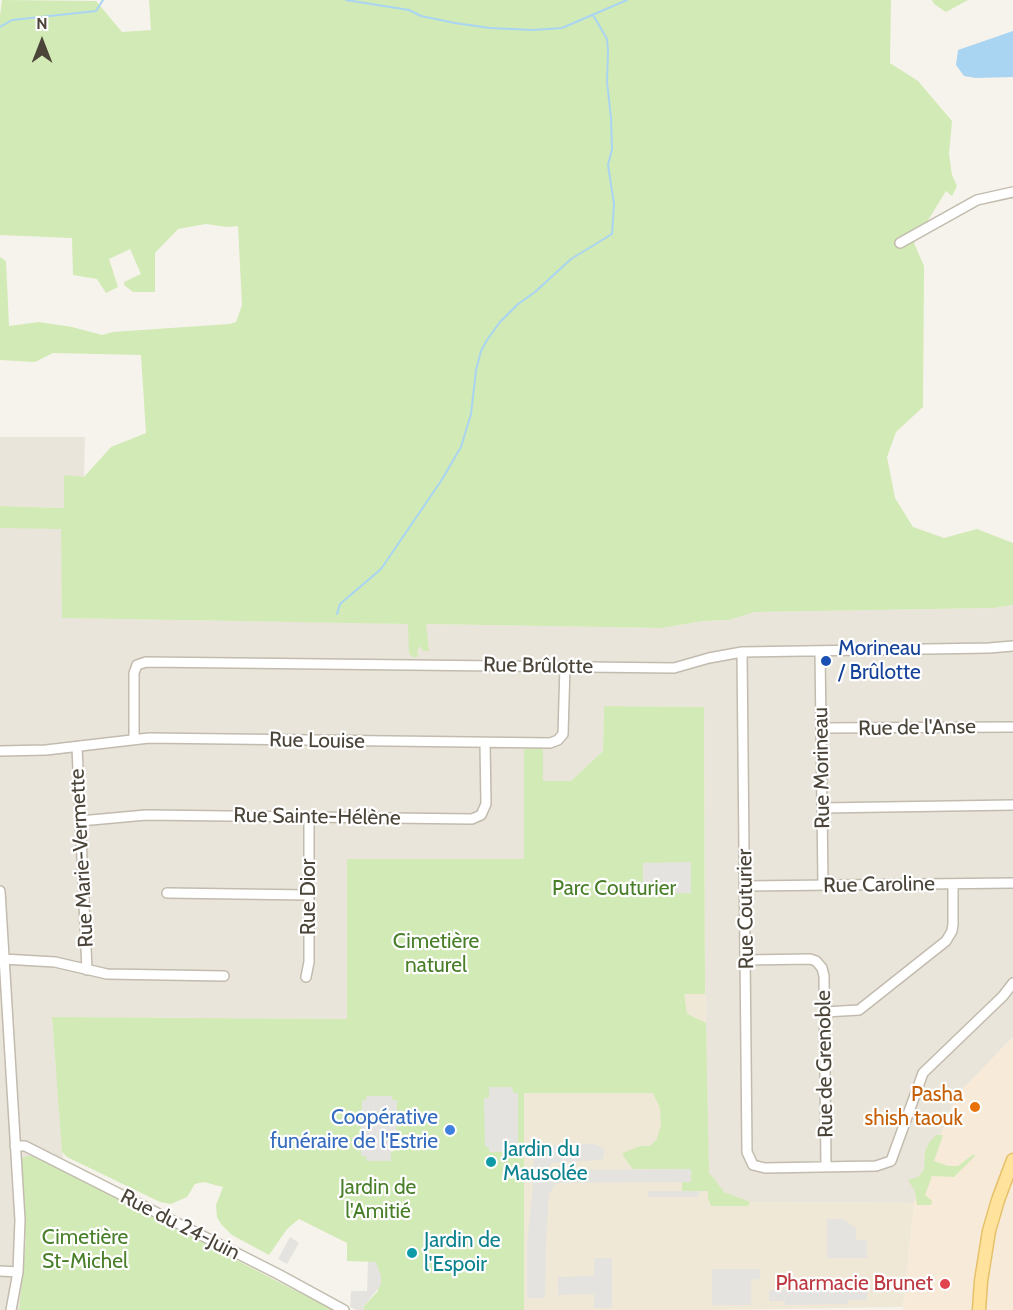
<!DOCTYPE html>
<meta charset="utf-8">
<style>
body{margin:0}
#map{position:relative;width:1013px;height:1310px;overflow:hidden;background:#f6f3ec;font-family:Cabin,sans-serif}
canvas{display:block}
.north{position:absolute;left:12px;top:12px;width:60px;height:60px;-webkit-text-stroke:4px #fff;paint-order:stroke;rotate:0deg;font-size:16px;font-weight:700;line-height:24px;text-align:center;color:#4b4439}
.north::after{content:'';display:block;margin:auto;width:21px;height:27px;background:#4b4439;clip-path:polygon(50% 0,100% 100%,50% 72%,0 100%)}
</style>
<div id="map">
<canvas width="1013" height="1310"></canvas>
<div class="north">N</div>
</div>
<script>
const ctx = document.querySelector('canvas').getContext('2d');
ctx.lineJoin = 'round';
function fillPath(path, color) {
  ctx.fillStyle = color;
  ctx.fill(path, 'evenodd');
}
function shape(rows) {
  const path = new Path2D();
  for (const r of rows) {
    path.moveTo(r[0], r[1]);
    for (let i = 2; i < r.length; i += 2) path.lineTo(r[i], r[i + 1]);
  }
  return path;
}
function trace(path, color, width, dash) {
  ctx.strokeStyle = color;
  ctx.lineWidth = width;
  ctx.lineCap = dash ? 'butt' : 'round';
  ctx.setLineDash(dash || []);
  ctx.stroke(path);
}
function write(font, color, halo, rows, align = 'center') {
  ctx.font = font + ' Cabin,sans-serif';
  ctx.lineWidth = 4.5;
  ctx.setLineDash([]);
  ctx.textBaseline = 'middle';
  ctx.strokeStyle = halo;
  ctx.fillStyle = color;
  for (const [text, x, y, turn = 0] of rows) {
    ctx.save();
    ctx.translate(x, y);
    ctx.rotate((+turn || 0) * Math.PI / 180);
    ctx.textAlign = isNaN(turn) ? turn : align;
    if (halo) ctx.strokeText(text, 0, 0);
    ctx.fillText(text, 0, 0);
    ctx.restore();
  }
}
const residential = shape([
 [0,437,85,437,84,477,64,508,0,506],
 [0,528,61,528,63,618,662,628,703,621,729,620,755,612,993,608,1013,605,1013,1037,956,1096,914,1203,709,1202,705,979,704,707,604,706,603,751,571,781,543,781,525,749,524,859,348,859,347,1019,52,1017,64,1171,32,1156,22,1161,26,1241,23,1287,19,1310,0,1310]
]);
const commercial = shape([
 [1013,1037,1013,1310,903,1310,914,1203,956,1096]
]);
const education = shape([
 [524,979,705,979,709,1202,914,1203,903,1307,716,1310,524,1310]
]);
const green = shape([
 [2,0,96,1,122,32,151,30,149,0,891,0,890,63,918,81,952,121,949,154,952,175,957,186,952,196,946,191,914,243,924,266,923,407,896,432,887,457,895,498,913,527,944,538,977,529,1013,543,1013,605,993,608,755,612,729,620,703,621,662,628,426,624,429,651,423,651,420,646,417,651,418,656,415,658,409,654,408,624,62,618,61,529,0,528,0,506,64,508,64,475,84,477,111,447,146,433,141,355,53,353,35,362,0,360,0,257,6,261,9,326,39,322,72,327,102,335,113,332,229,324,236,322,242,305,238,226,227,227,206,224,178,229,155,253,155,292,133,292,124,285,124,282,141,274,130,249,109,259,118,287,106,293,97,279,73,275,72,238,0,235,0,16],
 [932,0,968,0,946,12,934,4],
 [604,706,704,707,705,994,684,994,687,1014,706,1023,709,1174,713,1177,724,1192,750,1202,748,1206,711,1206,708,1198,708,1191,682,1191,682,1182,691,1182,690,1169,633,1169,623,1156,623,1153,640,1146,650,1146,657,1139,661,1125,660,1108,653,1093,524,1093,524,1310,364,1310,363,1307,378,1291,376,1262,347,1261,347,1243,299,1219,287,1229,269,1255,232,1235,221,1224,217,1217,216,1205,223,1187,204,1182,195,1184,187,1197,171,1204,160,1202,67,1157,62,1152,52,1017,347,1019,347,859,524,859,524,749,543,749,543,781,571,781,603,751],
 [512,1093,517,1093,513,1151,490,1152,489,1147],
 [392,1096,396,1150,367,1161,362,1101],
 [936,1135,943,1135,934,1161,948,1166,958,1166,974,1154,975,1156,954,1177,932,1176,925,1195,932,1201,931,1205,917,1205,915,1191,908,1180,918,1177,924,1170,925,1151,930,1141],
 [26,1156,32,1156,64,1171,333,1310,19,1310,26,1241,21,1163,22,1159]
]);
const parking = shape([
 [691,862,691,893,643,894,643,863],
 [489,1087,512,1087,513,1093,518,1093,518,1147,513,1148,513,1152,489,1152,489,1147,485,1147,484,1098,489,1098],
 [367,1096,392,1096,392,1100,397,1100,396,1150,391,1150,391,1161,367,1161,366,1156,361,1156,362,1101,366,1100],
 [594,1144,604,1148,604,1157,601,1160,552,1163,548,1168,549,1173,552,1173,553,1170,691,1169,691,1182,559,1183,554,1186,549,1194,546,1243,545,1298,527,1298,527,1243,533,1185,534,1146],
 [648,1191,699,1191,699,1197,648,1197],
 [827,1219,842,1219,856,1228,856,1240,867,1240,867,1258,827,1258],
 [290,1237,299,1243,287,1264,278,1259],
 [594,1258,612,1258,612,1308,594,1308,594,1294,558,1295,558,1277,594,1276],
 [368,1262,376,1262,381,1276,381,1285,363,1307,364,1310,357,1310,350,1307,351,1291,367,1291],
 [712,1269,760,1269,760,1279,751,1280,751,1305,712,1305],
 [867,1288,867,1300,848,1300,848,1304,785,1305,785,1301,769,1301,769,1290]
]);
const water = shape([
 [1013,31,1013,77,976,78,964,76,956,65,958,50]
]);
const stream = shape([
 [346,0,409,10,421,16,455,23,490,28,533,30,562,28,627,0],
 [0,27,12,20,96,11,103,0],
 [337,614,340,604,381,569,441,481,461,447,471,414,476,370,481,351,487,340,500,322,518,304,535,292,571,259,612,234,614,204,608,165,612,149,611,118,607,82,608,51,607,39,593,15]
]);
const minor = shape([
 [900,243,977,200,1013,192],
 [820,651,823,885],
 [742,652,747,1152,753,1165,765,1168,876,1166,891,1161,923,1073,1003,996,1013,983],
 [821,728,1013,727],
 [134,739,134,673,137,665,146,662,674,668,709,658,742,652,989,648,1013,646],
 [77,747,87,970],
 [0,751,46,750,149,738,550,743,558,740,563,734,565,666],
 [822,808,1013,805],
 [80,821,146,815,472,819,481,815,486,804,485,743],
 [745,886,1013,883],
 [0,891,20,1220,18,1272,11,1310],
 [167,893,309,895],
 [3,959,55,962,107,974,224,976],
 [746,960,810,959,816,961,822,968,824,976,826,1167],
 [306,977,309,962,309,817],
 [825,1012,859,1010,946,941,952,931,953,924,953,884],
 [15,1146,25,1146,278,1274,344,1310],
 [0,1271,18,1272]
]);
const major = shape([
 [979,1310,981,1281,989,1231,998,1200,1013,1160]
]);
const markers = [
 [826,661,6,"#1a4fb4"],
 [975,1107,6,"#e8710a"],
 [450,1130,6,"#3f7fe0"],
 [491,1162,6,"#0f9aa8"],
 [412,1253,6,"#0f9aa8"],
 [945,1284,6,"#e0444e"]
];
const transitNames = [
 ["Morineau",838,649],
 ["/ Brûlotte",838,673]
];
const streetNames = [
 ["Rue Brûlotte",538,666,1],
 ["Rue de l'Anse",917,728,-1],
 ["Rue Louise",317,741,1],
 ["Rue Morineau",822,768,-91],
 ["Rue Sainte-Hélène",317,817,1],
 ["Rue Marie-Vermette",82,858,-93],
 ["Rue Caroline",879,885,-1],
 ["Rue Dior",309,897,-90],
 ["Rue Couturier",746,909,-91],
 ["Rue de Grenoble",825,1064,-91],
 ["Rue du 24-Juin",180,1225,27]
];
const parkNames = [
 ["Parc Couturier",614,889],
 ["Cimetière",436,942],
 ["naturel",436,966],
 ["Jardin de",378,1188],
 ["l'Amitié",378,1212],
 ["Cimetière",85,1238],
 ["St-Michel",85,1262]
];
const foodNames = [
 ["Pasha",963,1095],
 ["shish taouk",963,1119]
];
const shopNames = [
 ["Coopérative",438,1118],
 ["funéraire de l'Estrie",438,1142]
];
const cultureNames = [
 ["Jardin du",503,1150],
 ["Mausolée",503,1174],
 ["Jardin de",424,1241],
 ["l'Espoir",424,1265]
];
const healthNames = [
 ["Pharmacie Brunet",933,1284]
];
fillPath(residential, '#eae5da');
fillPath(commercial, '#f7ead8');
fillPath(education, '#efe8d6');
fillPath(green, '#d2eab5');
fillPath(parking, '#e5e3e0');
fillPath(water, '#a9d4f2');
trace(stream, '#a9d4f2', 2);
trace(minor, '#c2bbae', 12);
trace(major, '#e6c16a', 15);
trace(minor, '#fff', 9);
trace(major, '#ffe39c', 12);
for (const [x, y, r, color] of markers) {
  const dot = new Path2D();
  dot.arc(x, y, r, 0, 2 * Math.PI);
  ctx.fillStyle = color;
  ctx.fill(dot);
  trace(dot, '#fff', 2);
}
write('21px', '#164399', '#fff', transitNames, 'left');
write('21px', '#4b4439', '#fff', streetNames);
write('21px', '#4a7f2a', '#fff', parkNames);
write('21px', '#c56008', '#fff', foodNames, 'right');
write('21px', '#366cbe', '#fff', shopNames, 'right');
write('21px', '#0d838f', '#fff', cultureNames, 'left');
write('21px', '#be3a42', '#fff', healthNames, 'right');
</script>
